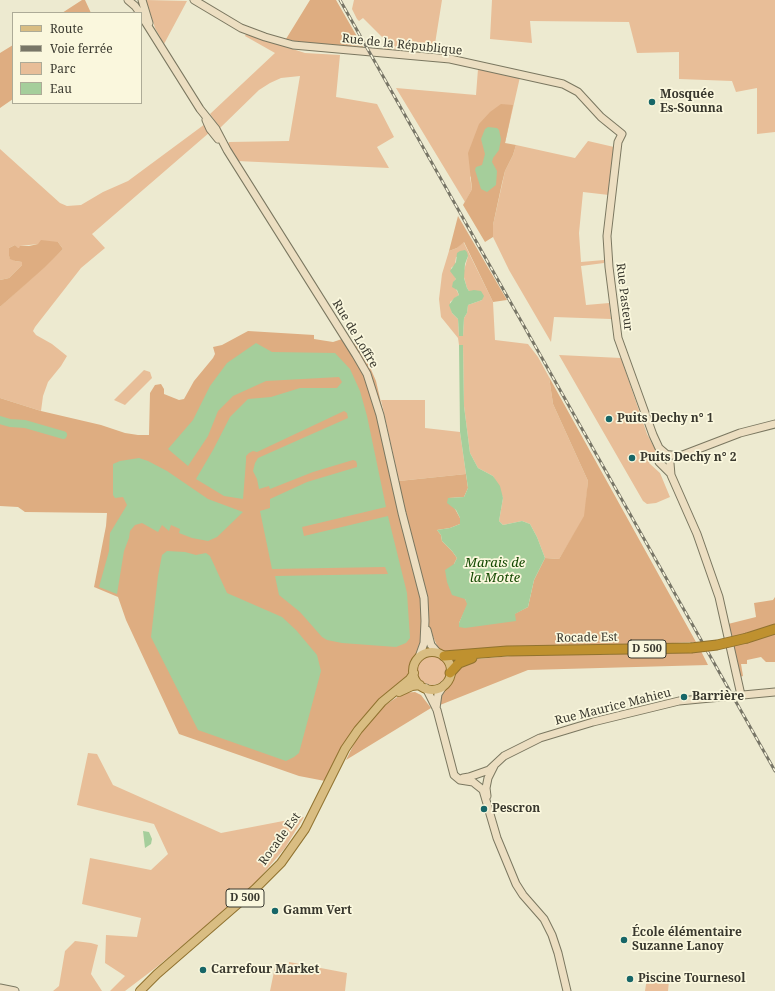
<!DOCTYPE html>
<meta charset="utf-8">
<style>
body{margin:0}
#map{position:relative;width:775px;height:991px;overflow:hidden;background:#edead0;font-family:"Noto Serif",serif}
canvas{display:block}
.legend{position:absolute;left:12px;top:12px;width:130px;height:92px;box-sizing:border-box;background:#faf7dd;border:1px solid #adab97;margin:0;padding:5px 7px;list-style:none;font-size:12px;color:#39382e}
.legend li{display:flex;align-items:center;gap:8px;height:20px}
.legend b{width:20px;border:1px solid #adab97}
</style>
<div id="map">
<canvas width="775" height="991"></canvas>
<ul class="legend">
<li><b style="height:5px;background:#d9bd82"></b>Route</li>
<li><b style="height:5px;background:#787667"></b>Voie ferrée</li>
<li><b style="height:11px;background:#e8be98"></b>Parc</li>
<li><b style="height:11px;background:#a5ce9b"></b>Eau</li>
</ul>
</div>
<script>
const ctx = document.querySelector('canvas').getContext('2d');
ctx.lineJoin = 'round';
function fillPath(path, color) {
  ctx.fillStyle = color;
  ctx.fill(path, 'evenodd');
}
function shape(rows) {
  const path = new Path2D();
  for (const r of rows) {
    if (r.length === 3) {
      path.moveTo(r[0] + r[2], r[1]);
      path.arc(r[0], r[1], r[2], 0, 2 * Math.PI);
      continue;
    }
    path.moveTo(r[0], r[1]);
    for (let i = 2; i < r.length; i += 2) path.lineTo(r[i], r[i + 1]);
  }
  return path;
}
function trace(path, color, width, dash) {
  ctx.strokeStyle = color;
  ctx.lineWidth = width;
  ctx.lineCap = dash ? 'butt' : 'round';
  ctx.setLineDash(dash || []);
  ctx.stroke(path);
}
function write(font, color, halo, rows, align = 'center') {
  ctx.font = font + ' "Noto Serif",serif';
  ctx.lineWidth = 3.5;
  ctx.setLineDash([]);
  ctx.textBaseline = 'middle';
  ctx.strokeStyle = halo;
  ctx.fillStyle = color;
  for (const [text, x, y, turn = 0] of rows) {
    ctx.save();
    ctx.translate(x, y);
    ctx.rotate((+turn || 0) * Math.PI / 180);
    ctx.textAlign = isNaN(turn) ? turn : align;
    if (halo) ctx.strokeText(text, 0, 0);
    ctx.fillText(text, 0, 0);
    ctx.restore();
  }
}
const green = shape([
 [146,0,187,1,164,44,155,28],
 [354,0,442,0,434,50,384,49,384,39,363,18,359,21,357,19,352,9],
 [492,0,775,0,775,132,757,134,757,88,736,92,732,81,679,79,679,52,637,53,629,22,530,21,532,43,490,39],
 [246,34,305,53,340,55,336,97,377,104,394,137,377,147,389,168,237,161,227,146,229,142,289,141,300,76,281,78,270,83,259,90,220,128,210,114,275,53,245,36],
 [478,69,520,77,505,143,470,177,472,189,465,202,396,88,476,95],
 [205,124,210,132,92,234,105,248,81,268,35,327,33,331,36,335,52,344,67,356,61,366,48,382,43,396,41,411,0,398,0,307,63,249,58,242,56,242,20,246,20,248,18,249,15,245,9,248,9,257,15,261,22,262,22,265,9,278,0,280,0,149,60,203,67,206,81,205,103,192,128,181],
 [588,141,614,147,609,195,583,192,579,233,581,262,604,260,604,263,581,266,586,305,609,303,611,319,554,317,551,342,509,270,493,237,493,225,505,171,513,155,516,145,575,158],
 [463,241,493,302,495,340,528,344,538,357,549,377,553,404,588,481,585,516,559,559,545,558,537,537,530,524,522,521,503,525,499,521,503,498,493,476,478,468,470,453,464,406,463,345,459,345,458,338,441,317,439,299,442,274,449,251,457,248],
 [468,256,463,274,467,288,469,291,482,300,468,305,467,313,464,318,463,336,459,336,458,319,452,313,450,302,459,295,453,283,456,279,451,268,455,265,456,257],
 [559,355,621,358,647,434,656,451,655,458,649,463,660,473,670,497,656,503,647,504,643,501],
 [144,370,150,372,152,378,125,405,114,400],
 [381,400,425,400,425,428,460,432,466,474,399,481],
 [432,670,15],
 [88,753,97,754,113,785,221,833,304,817,285,848,252,887,158,966,125,991,110,991,125,976,105,963,106,935,137,937,141,918,82,904,90,858,151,870,168,854,154,824,77,805],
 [75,941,91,943,98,945,91,974,102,991,53,991,59,986,65,951],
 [276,962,289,965,289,962,347,973,345,991,270,991],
 [647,978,669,980,668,991,645,991]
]);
const forest = shape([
 [82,0,85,0,91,13,62,13],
 [310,0,336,0,363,47,303,43,286,39],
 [13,45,13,99,0,108,0,53],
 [501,104,513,105,505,143,516,145,513,155,505,171,502,183,493,225,493,237,485,242,463,205,472,189,468,153,479,124,490,112],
 [458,216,507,300,493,302,464,242,457,248,449,251],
 [41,240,58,242,63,249,45,267,0,307,0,280,9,278,22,265,22,262,15,261,10,259,9,256,9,248,15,245,18,248,19,248,20,246,29,246,38,244],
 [248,331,314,335,314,339,333,342,342,339,346,345,359,342,363,355,369,365,376,381,399,481,466,474,468,488,464,497,449,498,460,518,460,524,450,528,437,530,441,535,442,541,452,551,457,558,454,564,465,599,468,604,459,623,514,614,528,607,534,580,545,558,559,559,584,516,588,481,553,404,549,377,696,642,448,653,438,648,432,634,417,652,409,674,362,718,339,751,325,781,299,776,179,734,126,620,118,597,94,587,106,526,107,513,25,512,18,507,0,506,0,398,41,411,101,425,125,433,138,435,149,435,150,393,155,385,161,384,164,389,164,394,179,400,184,399,194,381,213,358,215,354,213,347,222,345],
 [775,597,775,625,752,633,731,638,728,624,756,617,754,603,773,600],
 [775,632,775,662,766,662,761,657,747,660,747,664,741,664,743,676,740,677,733,645],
 [701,651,708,665,528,670,440,705,441,697,460,667,478,659,522,655,587,655],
 [415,692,421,695,431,708,346,760,356,740,372,719,384,706,403,693]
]);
const water = shape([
 [488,127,497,128,499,130,501,139,499,150,493,158,492,162,497,171,496,185,487,192,481,189,475,170,476,167,482,165,485,154,481,139,485,129],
 [465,250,467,252,468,256,465,264,464,278,467,288,469,291,474,290,481,291,484,296,482,300,468,305,467,313,464,318,463,336,459,336,458,319,452,313,449,305,454,298,459,295,457,290,452,287,453,282,456,279,450,271,456,262,457,253,460,251],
 [256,343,272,352,335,353,350,369,360,391,367,416,386,507,302,527,304,536,388,516,407,593,410,638,406,643,396,647,342,643,327,640,322,637,300,612,279,595,275,576,388,574,385,567,272,569,260,511,270,508,270,499,307,482,357,467,357,464,356,461,353,460,313,472,270,489,269,486,259,489,257,479,253,471,255,463,258,458,348,418,347,413,344,411,257,452,253,451,249,453,246,456,246,461,243,499,224,496,196,479,213,450,230,417,248,399,271,397,300,388,337,388,342,382,339,377,266,381,233,396,218,411,208,436,188,466,168,449,193,420,210,386,227,363],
 [459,345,463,345,464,406,470,453,478,468,493,476,500,486,503,498,499,521,503,525,522,521,530,524,537,537,545,558,534,580,528,607,515,614,516,621,465,628,459,627,459,623,467,604,465,599,452,595,447,582,445,570,454,564,457,558,452,551,442,541,441,535,437,530,450,528,460,524,460,518,456,510,447,503,448,498,464,497,468,488,460,432],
 [139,458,148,461,167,471,208,499,243,512,217,537,208,541,192,538,179,533,180,529,171,525,169,531,162,525,158,532,142,523,135,525,130,531,129,538,124,551,117,594,99,587,109,551,110,533,127,505,123,497,115,498,113,495,113,464,120,461],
 [167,551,185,552,196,555,206,553,210,556,227,593,282,617,296,630,317,655,321,671,299,753,294,757,286,761,198,730,151,637,158,576,162,555],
 [143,831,149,832,152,839,151,844,145,848]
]);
const river = shape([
 [0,420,10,423,25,424,63,435]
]);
const secondary = shape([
 [128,0,135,6,140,13],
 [142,0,149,23],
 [194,0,241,28,265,37,293,45,450,59,563,84,578,92,601,117,622,134,618,142,607,236,609,267,618,338,653,435,659,448,666,454],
 [141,15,200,109,216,129,227,150,356,355,367,374,380,415,402,513,424,598,425,621,424,643,419,657],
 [206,120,210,129,218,139],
 [670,463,671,475,697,534,719,597,741,695],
 [670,473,659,462,659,457,662,454,680,456,740,433,775,424],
 [427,630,431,645,438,653],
 [426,688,437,710,454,775,460,780,473,782,483,790,497,838,516,884,523,895,544,919,552,935,558,953,567,991],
 [436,708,438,694,444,685],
 [463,778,469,777,489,770,504,756,540,738,593,722,679,701,775,692],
 [487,796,486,788,488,778,494,766],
 [0,988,15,991]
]);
const primary = shape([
 [432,671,19],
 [399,692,412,686,420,685],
 [140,991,157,974,255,889,281,863,305,829,345,749,358,730,382,702,410,679,414,673]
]);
const highway = shape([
 [747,638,775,629],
 [444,656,507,651,691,648],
 [450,673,459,663,472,658]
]);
const rail = shape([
 [340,0,775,771]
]);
const highwayBridge = shape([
 [691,648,717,645,747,638]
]);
const markers = [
 [652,102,4,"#176667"],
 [609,419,4,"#176667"],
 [632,458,4,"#176667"],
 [684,697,4,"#176667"],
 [484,809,4,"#176667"],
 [275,911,4,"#176667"],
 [624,940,4,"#176667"],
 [203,970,4,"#176667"],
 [630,979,4,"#176667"]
];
const shields = [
 [647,649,38],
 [245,898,38]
];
const shieldNames = [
 ["D 500",647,649],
 ["D 500",245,898]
];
const streetNames = [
 ["Rue de la République",402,45,6],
 ["Rue Pasteur",624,297,83],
 ["Rue de Loffre",355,334,59],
 ["Rocade Est",587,638,-1],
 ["Rue Maurice Mahieu",613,707,-14],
 ["Rocade Est",280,839,-54]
];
const poiNames = [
 ["Mosquée",660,95],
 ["Es-Sounna",660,109],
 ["Puits Dechy n° 1",617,419],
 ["Puits Dechy n° 2",640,458],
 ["Barrière",692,697],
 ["Pescron",492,809],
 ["Gamm Vert",283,911],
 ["École élémentaire",632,933],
 ["Suzanne Lanoy",632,947],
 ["Carrefour Market",211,970],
 ["Piscine Tournesol",638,979]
];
const waterNames = [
 ["Marais de",495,563],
 ["la Motte",495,578]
];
fillPath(green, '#e8be98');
fillPath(forest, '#dead81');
fillPath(water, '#a5ce9b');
trace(river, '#a5ce9b', 8);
trace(secondary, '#7a7760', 9);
trace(primary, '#90722f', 10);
trace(highway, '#90722f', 11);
trace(secondary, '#ecdec1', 7);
trace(primary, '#d9bd82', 8);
trace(highway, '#bf912f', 9);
trace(rail, '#787667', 3);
trace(rail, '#faf7dd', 1.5, [4.5]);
trace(highwayBridge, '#90722f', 11, []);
trace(highwayBridge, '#bf912f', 9);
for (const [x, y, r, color] of markers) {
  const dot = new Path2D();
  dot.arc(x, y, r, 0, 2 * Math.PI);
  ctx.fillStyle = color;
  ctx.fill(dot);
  trace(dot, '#faf7dd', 1.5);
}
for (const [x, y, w] of shields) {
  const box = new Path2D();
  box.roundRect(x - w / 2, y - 9, w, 18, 3);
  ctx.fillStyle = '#faf7dd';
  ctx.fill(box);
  trace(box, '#39382e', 1);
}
write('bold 11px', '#39382e', null, shieldNames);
write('12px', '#39382e', '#faf7dd', streetNames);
write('bold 12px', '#39382e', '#faf7dd', poiNames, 'left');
write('italic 13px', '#144902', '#faf7dd', waterNames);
</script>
